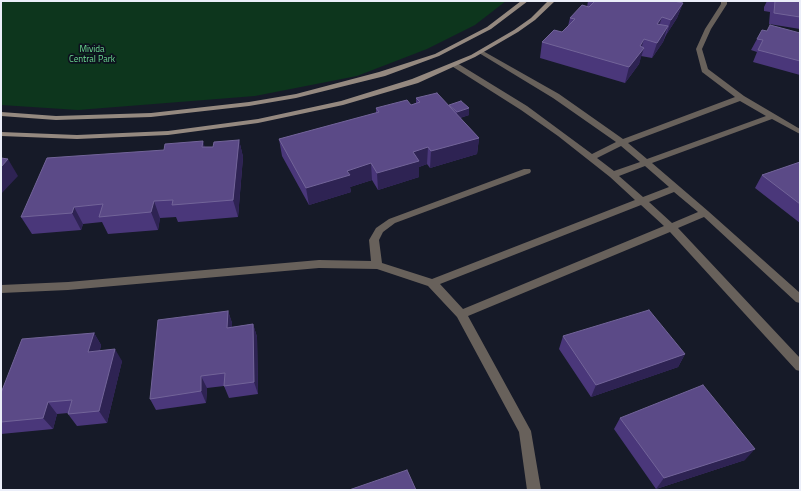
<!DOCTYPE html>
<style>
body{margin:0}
#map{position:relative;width:801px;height:491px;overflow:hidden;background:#161a28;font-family:"Titillium Web",sans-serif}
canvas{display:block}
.frame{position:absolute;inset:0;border:2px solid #ebeef9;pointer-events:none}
</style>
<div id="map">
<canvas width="801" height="491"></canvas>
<div class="frame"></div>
</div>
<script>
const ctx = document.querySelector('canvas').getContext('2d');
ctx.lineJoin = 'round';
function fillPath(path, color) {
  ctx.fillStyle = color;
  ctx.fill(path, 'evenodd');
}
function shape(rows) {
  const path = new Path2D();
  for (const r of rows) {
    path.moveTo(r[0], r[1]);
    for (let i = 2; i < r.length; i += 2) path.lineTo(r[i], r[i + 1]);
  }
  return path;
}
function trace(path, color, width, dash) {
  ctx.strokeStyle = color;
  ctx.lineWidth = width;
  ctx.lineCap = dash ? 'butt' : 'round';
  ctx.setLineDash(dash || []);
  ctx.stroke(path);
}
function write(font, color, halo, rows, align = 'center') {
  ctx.font = font + ' "Titillium Web",sans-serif';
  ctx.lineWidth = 3.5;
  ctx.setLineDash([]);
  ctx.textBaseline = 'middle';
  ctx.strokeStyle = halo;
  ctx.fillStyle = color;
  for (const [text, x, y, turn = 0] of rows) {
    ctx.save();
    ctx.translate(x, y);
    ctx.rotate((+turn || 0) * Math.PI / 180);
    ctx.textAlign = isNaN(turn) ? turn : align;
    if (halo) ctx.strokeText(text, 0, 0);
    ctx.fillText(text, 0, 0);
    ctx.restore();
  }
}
const green = shape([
 [1,1,506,1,475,25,427,49,357,76,255,96,78,110,1,105]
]);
const street = shape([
 [721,1,727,1,727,4,711,29,702,49,708,69,744,96,800,129,800,134,772,119,652,163,708,211,800,293,800,303,796,302,704,217,678,228,800,358,800,371,796,370,670,232,468,316,531,431,541,490,527,490,519,432,457,317,428,286,377,269,319,268,68,290,1,293,1,285,68,282,319,260,371,261,369,240,376,228,389,219,524,169,530,169,531,171,530,173,395,223,383,232,379,240,382,263,432,279,635,200,610,177,558,136,521,110,450,65,457,63,527,106,592,154,616,142,553,98,479,53,479,51,483,51,559,94,623,139,735,97,702,72,696,49,705,29,721,4,721,1],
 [740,101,766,116,647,159,628,143,740,101],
 [621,146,640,162,614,171,597,158,621,146],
 [645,166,669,187,643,197,619,176,645,166],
 [674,192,698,212,672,223,649,202,674,192],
 [641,205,664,226,463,309,440,284,641,205]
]);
const secondary = shape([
 [521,1,528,1,491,29,439,56,385,76,296,98,249,106,151,117,56,120,1,116,1,112,56,116,151,113,249,102,296,94,379,72,435,54,487,27,521,1],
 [548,1,555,1,535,20,518,32,475,57,418,83,343,105,258,123,168,135,77,139,1,136,1,132,77,135,168,131,258,119,341,101,412,79,471,55,514,30,531,18,548,1]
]);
const wall = shape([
 [588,1,674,1,683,3,677,18,666,35,663,42,652,58,641,56,639,64,625,83,540,58,542,42,562,32,568,26,570,18,587,7],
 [767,1,800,1,800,29,769,24,770,12,764,11,764,7],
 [767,31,800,33,800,75,753,62,757,52,751,50,757,39],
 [416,98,449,105,469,115,460,118,479,138,477,154,430,168,427,164,419,167,419,177,378,190,372,180,350,187,351,192,309,205,282,156,279,139,376,113,376,108,411,105,416,103],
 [239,140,243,157,238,217,178,222,176,217,160,218,158,230,108,234,102,222,83,224,81,230,32,234,21,217,205,147,213,147],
 [800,162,800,223,755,188,762,175],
 [228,311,232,323,232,327,253,324,257,337,258,394,229,398,224,386,207,388,206,403,156,410,150,399],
 [94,333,101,345,100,350,122,361,107,423,77,426,68,414,68,413,57,414,53,429,1,434,1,393],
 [563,336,685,354,678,367,591,397,559,349],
 [620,418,745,460,656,489,614,429]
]);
const shadedWall = shape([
 [683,3,677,18,666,35,671,20],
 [662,17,657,33,657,24],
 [668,26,663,42,652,58,657,43],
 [644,39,640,53,644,48,639,64,625,83,629,67,640,46],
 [469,108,469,115,456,119,457,112],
 [479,138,477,154,430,168,431,151],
 [239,140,243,157,238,217,233,200],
 [203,141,208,158,202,147],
 [428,147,427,164,419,167,419,177,378,190,377,173,413,152],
 [8,159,18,176,1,194,1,167],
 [371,163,372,180,350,187,351,192,309,205,306,188,347,171],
 [154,201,160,218,158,230,151,212],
 [74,207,83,224,81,230,72,213],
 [228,311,232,323,232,340,227,328],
 [253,324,257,337,258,394,254,382],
 [94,333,101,345,96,364,88,352],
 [115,349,122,361,107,423,99,411],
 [685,354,678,367,591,397,596,385],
 [201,376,207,388,206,403,201,391],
 [48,402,57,414,53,429,43,418],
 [755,449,745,460,656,489,664,478]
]);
const building = shape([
 [595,1,674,1,683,3,671,20,662,17,657,24,668,26,657,43,644,39,640,46,644,48,629,67,542,42,554,30,562,32,575,19,570,18,582,5,589,7,595,1],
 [775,1,800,1,800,17,774,13,775,1],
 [770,25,800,33,800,61,758,50,763,40,757,39,762,30,767,31,770,25],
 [437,93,479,138,431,151,428,147,413,152,419,161,377,173,371,163,347,171,350,175,306,188,279,139,379,112,376,108,407,100,411,105,420,102,416,98,437,93],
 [461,101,469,108,457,112,449,105,461,101],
 [239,140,233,200,172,205,173,200,154,201,151,212,99,217,103,204,74,207,72,213,21,217,47,158,164,150,165,144,203,141,202,147,213,147,214,142,239,140],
 [1,158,8,159,1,167,1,158],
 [800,162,800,204,762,175,800,162],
 [649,310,685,354,596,385,563,336,649,310],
 [228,311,227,328,253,324,254,382,224,386,225,373,201,376,201,391,150,399,158,320,228,311],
 [94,333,88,352,115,349,99,411,68,414,72,400,48,402,43,418,1,422,1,393,22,339,94,333],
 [703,385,755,449,664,478,620,418,703,385],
 [407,470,416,490,349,490,407,470]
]);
const farParknames = [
 ["Mivida",92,50],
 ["Central Park",92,60]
];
fillPath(green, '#0d361d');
fillPath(street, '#68615b');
fillPath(secondary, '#958980');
fillPath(wall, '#4a377a');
fillPath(shadedWall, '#2e2353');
fillPath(building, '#5b4a87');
trace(building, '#726499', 1);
write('9px', '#6ede94', '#0d111e', farParknames);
</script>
